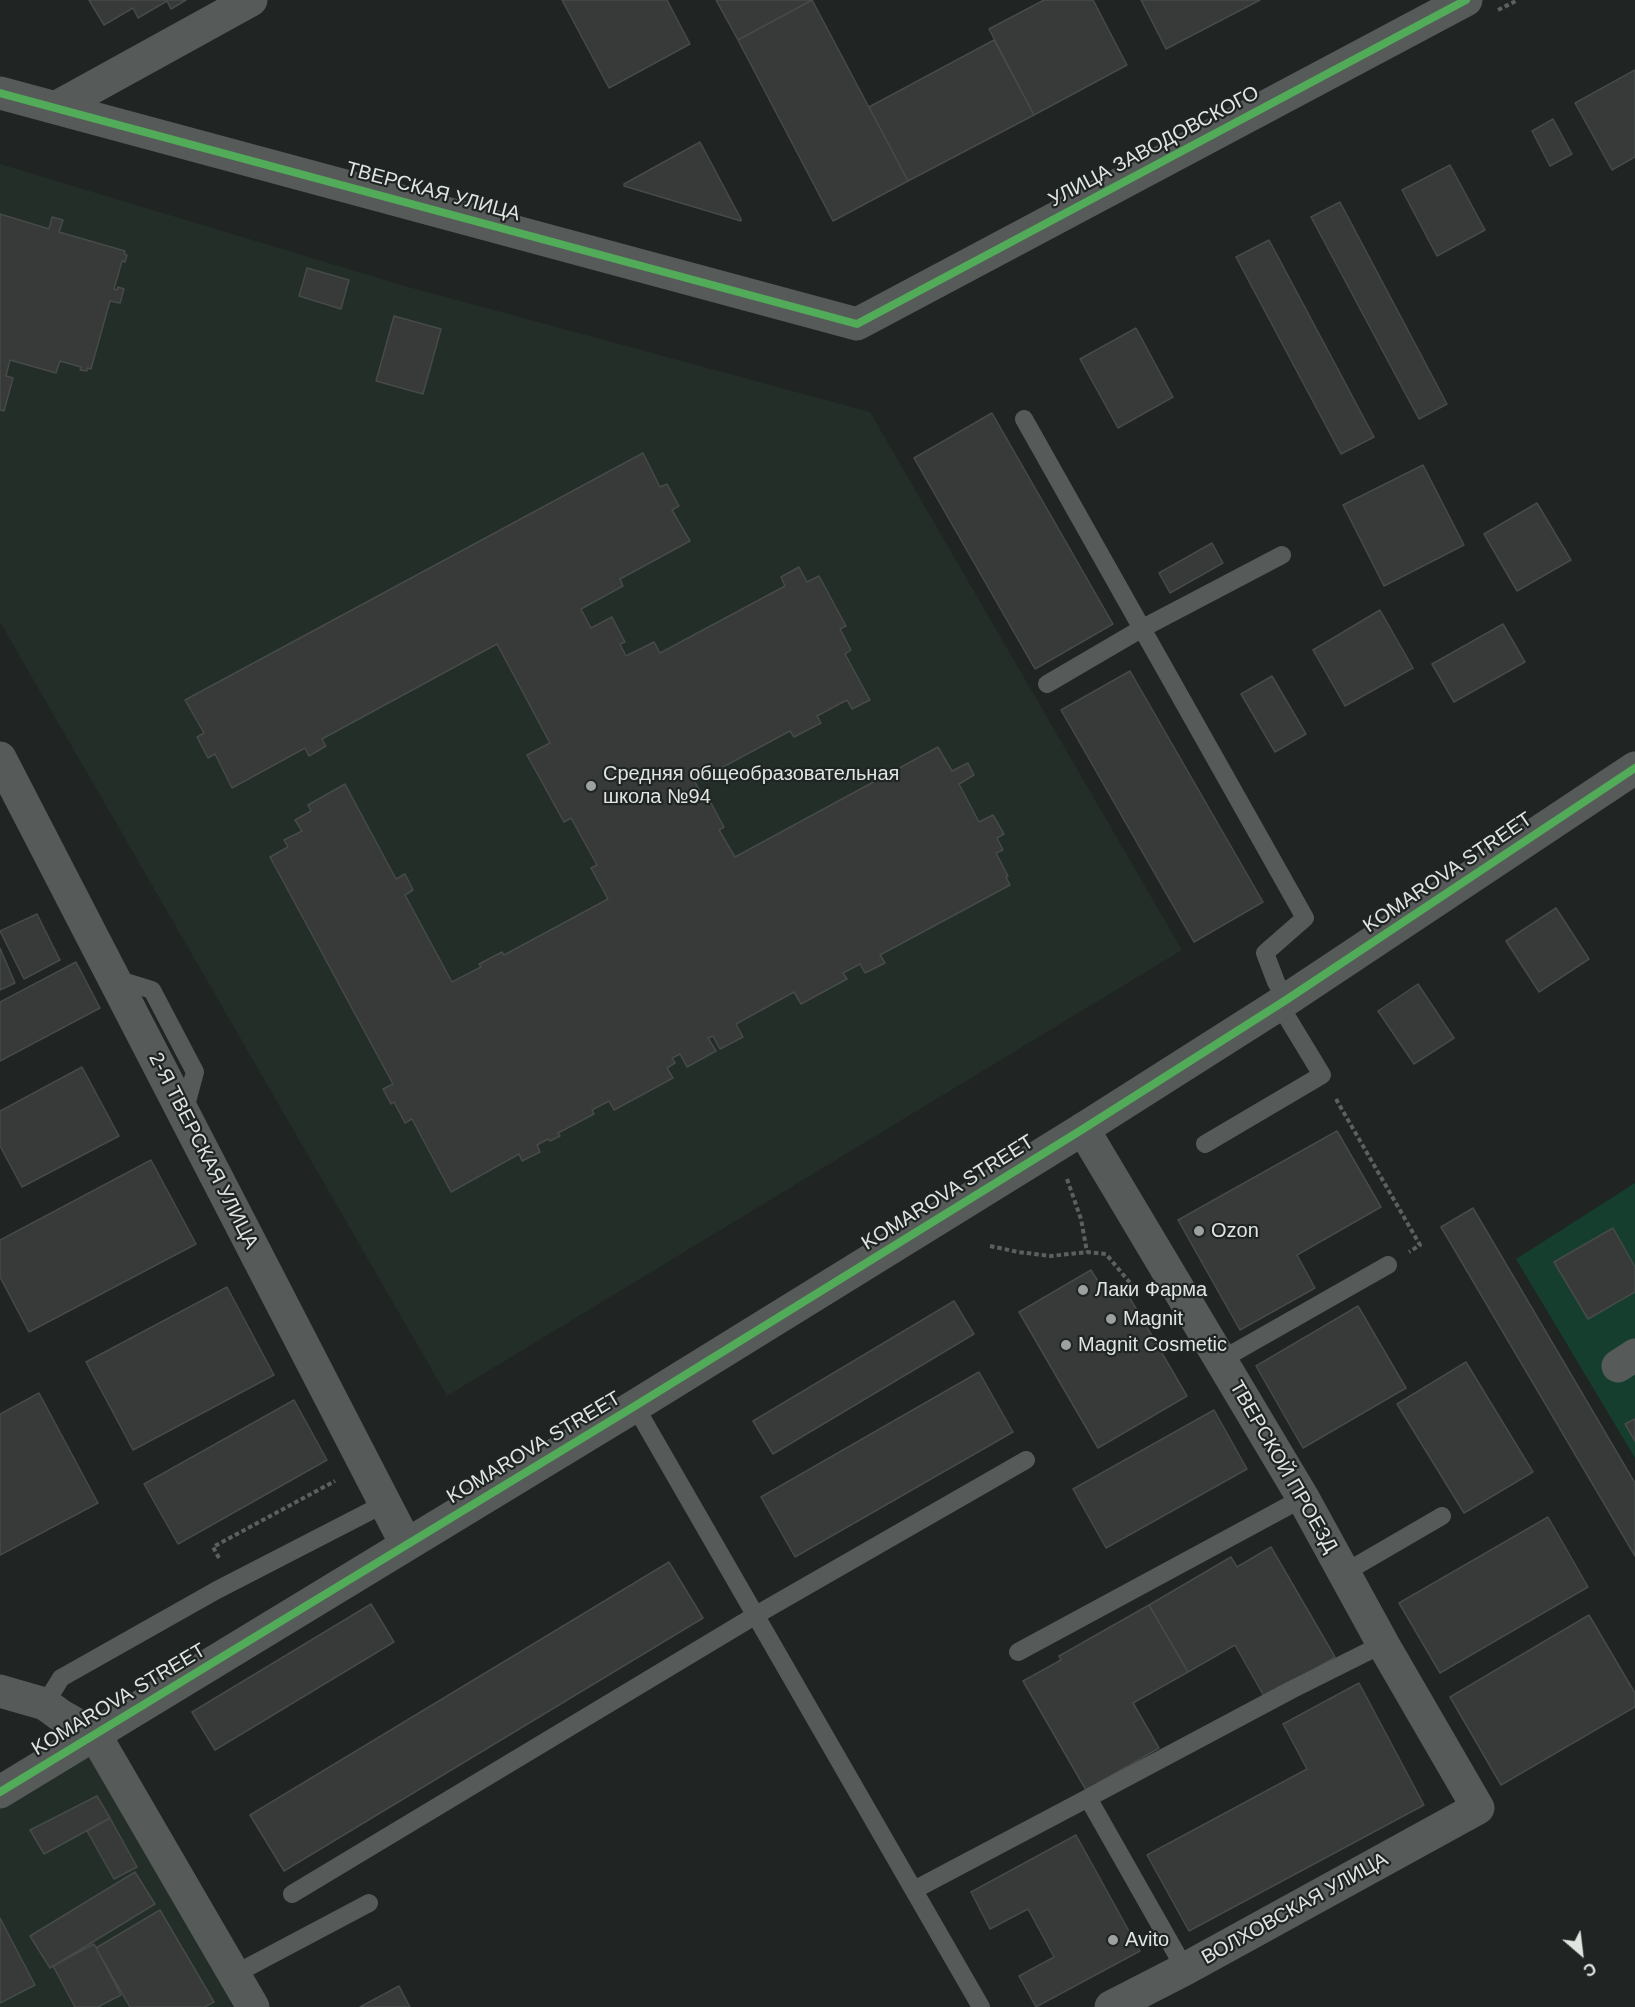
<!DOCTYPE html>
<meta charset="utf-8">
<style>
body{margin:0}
#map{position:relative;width:1635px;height:2007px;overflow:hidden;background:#202422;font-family:Helvetica,sans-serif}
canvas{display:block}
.north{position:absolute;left:1551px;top:1923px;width:60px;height:60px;-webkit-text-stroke:4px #1f2523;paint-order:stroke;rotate:152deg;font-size:16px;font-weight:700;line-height:24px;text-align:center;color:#e1e5e2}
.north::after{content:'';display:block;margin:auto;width:21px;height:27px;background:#e1e5e2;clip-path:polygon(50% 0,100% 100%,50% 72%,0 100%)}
</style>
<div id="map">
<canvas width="1635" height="2007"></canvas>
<div class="north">С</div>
</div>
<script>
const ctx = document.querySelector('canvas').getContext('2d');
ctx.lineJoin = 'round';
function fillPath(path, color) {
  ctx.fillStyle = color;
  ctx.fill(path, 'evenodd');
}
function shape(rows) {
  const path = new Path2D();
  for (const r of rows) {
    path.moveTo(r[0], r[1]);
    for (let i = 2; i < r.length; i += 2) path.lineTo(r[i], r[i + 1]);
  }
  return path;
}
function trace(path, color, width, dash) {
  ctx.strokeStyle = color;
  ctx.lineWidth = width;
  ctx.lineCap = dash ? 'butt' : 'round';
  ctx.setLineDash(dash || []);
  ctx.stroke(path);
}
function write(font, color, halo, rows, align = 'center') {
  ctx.font = font + ' Helvetica,sans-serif';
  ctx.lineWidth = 4.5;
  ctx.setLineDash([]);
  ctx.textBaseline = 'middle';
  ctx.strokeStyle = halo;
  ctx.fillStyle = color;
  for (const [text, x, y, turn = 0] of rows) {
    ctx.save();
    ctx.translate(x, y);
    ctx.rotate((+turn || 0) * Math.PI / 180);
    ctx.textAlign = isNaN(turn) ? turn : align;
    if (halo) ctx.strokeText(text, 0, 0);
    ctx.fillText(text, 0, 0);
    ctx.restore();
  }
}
const built = shape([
 [0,164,405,286,870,412,1182,950,447,1396,0,622],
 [91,1754,233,2007,0,2007,0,1809]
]);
const green = shape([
 [1635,1183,1635,1458,1516,1259]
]);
const building = shape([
 [89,0,186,0,171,9,167,1,138,18,133,8,104,25,89,0],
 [562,0,667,0,690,44,609,88,562,0],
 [716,0,812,0,738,40,716,0],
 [812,0,908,181,833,221,738,40,812,0],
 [1044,0,1093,0,1127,65,1034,115,989,29,1044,0],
 [1141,0,1260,0,1166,49,1141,0],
 [994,40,1034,115,908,181,869,107,994,40],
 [1635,70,1635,157,1612,170,1575,103,1635,70],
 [1553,119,1572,154,1550,166,1532,131,1553,119],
 [700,142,741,219,741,221,624,186,624,184,700,142],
 [1450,165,1485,230,1437,256,1402,190,1450,165],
 [1340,202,1447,404,1419,419,1311,217,1340,202],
 [0,214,49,229,52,217,63,220,59,232,125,251,124,254,127,255,125,262,122,261,114,289,117,290,118,287,124,289,120,303,110,301,91,369,87,368,87,371,80,370,81,367,60,361,56,373,10,360,6,376,13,378,4,411,0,410,0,214],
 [1269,240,1374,437,1341,454,1236,257,1269,240],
 [307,268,349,280,341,309,299,296,307,268],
 [394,316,441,329,423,394,376,381,394,316],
 [1136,328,1173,397,1118,428,1080,359,1136,328],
 [992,413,1113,624,1035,669,914,458,992,413],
 [643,453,660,487,667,484,679,506,672,510,690,541,620,579,623,586,581,609,591,628,612,617,625,642,620,644,626,656,654,642,660,653,785,586,781,577,799,567,807,582,819,576,846,626,840,629,851,650,845,654,870,700,852,709,847,700,817,716,821,723,794,737,790,731,695,782,707,805,711,803,724,827,719,830,735,857,938,747,952,771,968,763,974,775,959,784,979,822,993,815,1004,834,997,838,1003,850,996,853,1008,876,1006,877,1010,885,880,955,885,963,865,973,860,964,843,973,847,979,801,1004,794,992,736,1024,743,1037,720,1049,713,1036,708,1038,716,1051,687,1067,680,1054,672,1058,675,1063,667,1068,673,1078,614,1110,609,1101,592,1110,594,1114,558,1133,560,1136,550,1141,548,1139,537,1145,540,1152,522,1161,519,1154,451,1192,412,1119,405,1123,394,1102,391,1104,383,1089,393,1084,270,857,288,847,284,840,302,831,295,820,311,811,308,805,345,784,396,879,405,874,413,890,405,895,452,982,481,967,479,964,502,952,504,955,608,899,591,868,597,865,571,818,564,822,527,755,550,743,497,644,322,739,326,746,309,756,305,748,232,788,215,754,208,758,197,737,204,733,185,700,643,453],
 [1423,465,1464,545,1384,586,1343,505,1423,465],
 [1537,503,1571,560,1517,591,1484,534,1537,503],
 [1212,543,1223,563,1170,593,1159,573,1212,543],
 [1380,610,1413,668,1345,706,1313,650,1380,610],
 [1503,624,1525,662,1454,702,1432,664,1503,624],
 [1130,671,1263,902,1194,942,1061,710,1130,671],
 [1272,676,1306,734,1275,752,1241,694,1272,676],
 [1556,908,1589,959,1539,992,1506,941,1556,908],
 [37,914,60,960,24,979,0,931,37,914],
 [0,948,15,983,0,990,0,948],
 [76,962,100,1008,0,1061,0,1002,76,962],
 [1418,984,1454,1038,1414,1064,1378,1011,1418,984],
 [82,1067,119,1136,22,1187,0,1146,0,1111,82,1067],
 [1337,1131,1381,1207,1297,1255,1315,1288,1240,1330,1178,1220,1337,1131],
 [151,1160,196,1244,29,1332,0,1277,0,1240,151,1160],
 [1473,1208,1635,1483,1635,1556,1441,1227,1473,1208],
 [1613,1228,1635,1267,1635,1292,1588,1319,1554,1262,1613,1228],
 [1091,1270,1108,1297,1124,1288,1187,1396,1098,1448,1019,1312,1091,1270],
 [227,1287,274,1375,133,1450,86,1362,227,1287],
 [954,1301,974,1334,773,1454,753,1421,954,1301],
 [1358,1306,1406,1388,1303,1448,1256,1366,1358,1306],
 [1466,1362,1533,1472,1464,1513,1397,1404,1466,1362],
 [979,1372,1013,1432,795,1557,761,1497,979,1372],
 [39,1393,98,1503,0,1555,0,1414,39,1393],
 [294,1400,327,1460,178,1544,144,1484,294,1400],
 [1214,1410,1247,1469,1106,1548,1073,1489,1214,1410],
 [1635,1419,1635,1441,1625,1424,1635,1419],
 [1548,1517,1588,1587,1440,1673,1399,1603,1548,1517],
 [1271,1547,1335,1657,1265,1698,1235,1645,1188,1672,1149,1605,1231,1557,1237,1567,1271,1547],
 [669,1562,703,1618,284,1871,250,1815,669,1562],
 [371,1604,394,1642,215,1750,192,1712,371,1604],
 [1149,1605,1188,1672,1133,1703,1159,1748,1086,1790,1023,1681,1061,1660,1059,1656,1149,1605],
 [1589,1615,1635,1693,1635,1707,1501,1785,1450,1697,1589,1615],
 [1359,1683,1424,1805,1189,1931,1147,1855,1307,1769,1283,1724,1359,1683],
 [97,1796,110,1818,44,1854,30,1830,97,1796],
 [110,1818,137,1867,114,1879,87,1831,110,1818],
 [1076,1835,1140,1951,1036,2007,1019,1976,1054,1957,1028,1909,990,1929,971,1892,1076,1835],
 [135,1872,155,1904,50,1968,30,1936,135,1872],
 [160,1910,214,2002,205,2007,130,2007,96,1948,160,1910],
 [0,1918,35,1985,0,2003,0,1918],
 [94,1944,121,1995,98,2007,75,2007,53,1966,94,1944],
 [399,1986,410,2007,360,2007,399,1986]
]);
const path = shape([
 [1498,10,1518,0],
 [1336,1099,1420,1245,1409,1252],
 [1067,1179,1081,1219,1087,1252],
 [990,1246,1018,1252,1051,1256,1087,1252,1106,1254,1136,1290],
 [219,1558,213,1547,335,1481]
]);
const service = shape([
 [1024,419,1305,918,1265,953,1276,982,1286,1000],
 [1047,684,1141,629,1282,555],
 [113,978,152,990,195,1072,184,1113],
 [1205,1144,1322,1075,1279,1004],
 [1221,1360,1388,1265],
 [635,1406,981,2007],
 [1344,1573,1442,1516],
 [1018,1652,1303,1498],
 [45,1704,61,1678,217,1590,384,1504],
 [914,1890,1088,1798],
 [292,1894,756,1615,1026,1460],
 [1185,1969,1088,1798,1291,1690,1383,1644],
 [235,1974,369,1903]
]);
const minor = shape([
 [0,93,857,324,1466,0],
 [57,107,251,0],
 [0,758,406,1544],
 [1083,1129,1303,1498,1383,1644,1478,1808,1185,1969,1111,2007],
 [1618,1366,1635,1355],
 [0,1691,45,1704,60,1715,95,1735]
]);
const tertiary = shape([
 [95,1735,253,2007],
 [0,1792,635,1406,1083,1129,1286,1000,1635,768]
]);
const cycleway = shape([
 [0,93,857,324,1466,0],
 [0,1792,635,1406,1083,1129,1286,1000,1635,768]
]);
const markers = [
 [591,786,6,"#9da19f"],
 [1199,1231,6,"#9da19f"],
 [1083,1290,6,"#9da19f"],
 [1111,1319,6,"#9da19f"],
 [1066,1345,6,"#9da19f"],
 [1113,1940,6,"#9da19f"]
];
const streetNames = [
 ["УЛИЦА ЗАВОДОВСКОГО",1154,147,-28],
 ["ТВЕРСКАЯ УЛИЦА",433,192,15],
 ["KOMAROVA STREET",1448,873,-34],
 ["2-Я ТВЕРСКАЯ УЛИЦА",203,1151,63],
 ["KOMAROVA STREET",948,1193,-32],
 ["KOMAROVA STREET",534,1448,-31],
 ["ТВЕРСКОЙ ПРОЕЗД",1283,1467,60],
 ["KOMAROVA STREET",119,1700,-31],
 ["ВОЛХОВСКАЯ УЛИЦА",1295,1909,-29]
];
const poiNames = [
 ["Средняя общеобразовательная",603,774],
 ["школа №94",603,797],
 ["Ozon",1211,1231],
 ["Лаки Фарма",1095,1290],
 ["Magnit",1123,1319],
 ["Magnit Cosmetic",1078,1345],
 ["Avito",1125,1940]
];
fillPath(built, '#232e29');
fillPath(green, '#163e2f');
fillPath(building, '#373a39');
trace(building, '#464a48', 1.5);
trace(path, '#5d605e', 4, [4.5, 3]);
trace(service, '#565a58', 18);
trace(minor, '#565a58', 33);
trace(tertiary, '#565a58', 33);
trace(cycleway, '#51ab58', 8);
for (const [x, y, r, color] of markers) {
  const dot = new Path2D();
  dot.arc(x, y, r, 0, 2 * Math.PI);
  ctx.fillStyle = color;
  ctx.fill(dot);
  trace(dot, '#1f2523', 2);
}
write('20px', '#e1e5e2', '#1f2523', streetNames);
write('20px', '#e1e5e2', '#1f2523', poiNames, 'left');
</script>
